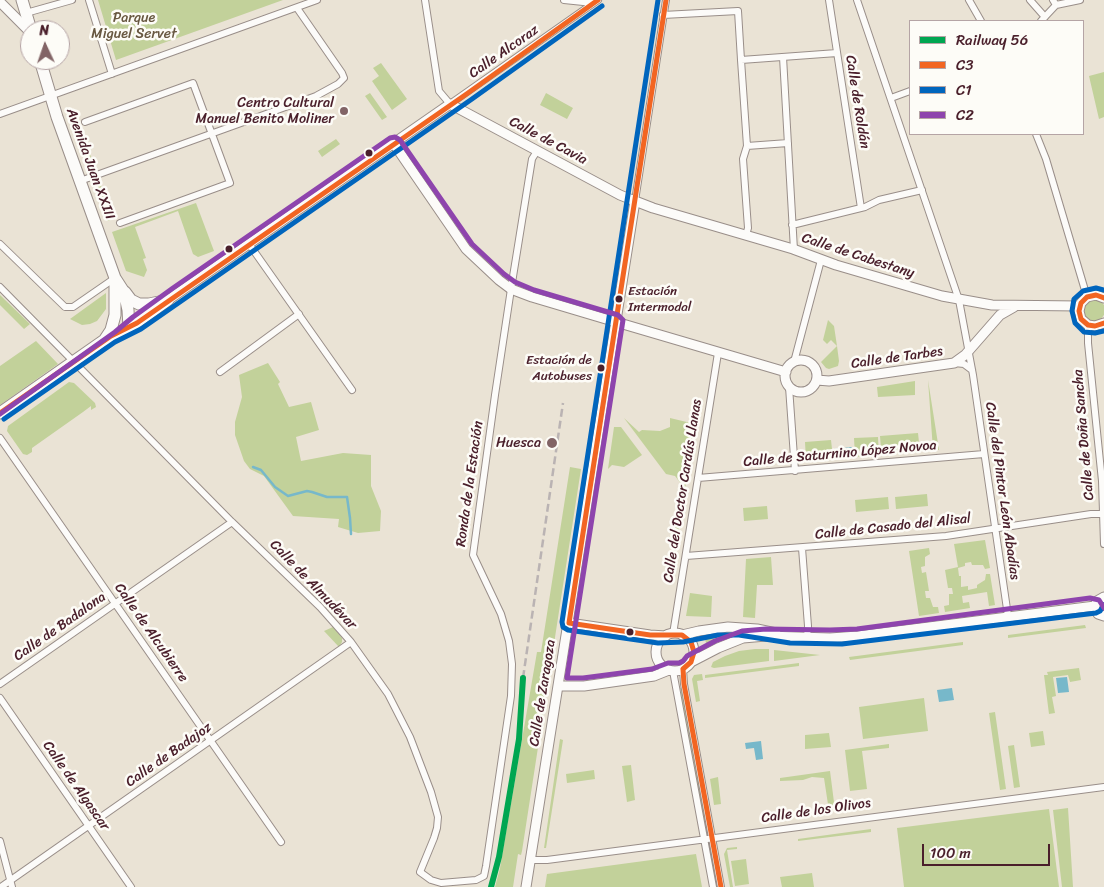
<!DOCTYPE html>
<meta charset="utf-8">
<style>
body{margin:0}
#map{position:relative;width:1104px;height:887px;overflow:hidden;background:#eae3d5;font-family:Sriracha,sans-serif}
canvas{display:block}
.legend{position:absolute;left:909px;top:20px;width:175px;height:115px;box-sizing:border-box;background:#fdfcf7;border:1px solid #b5a4a5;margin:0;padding:6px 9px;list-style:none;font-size:15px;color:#4a1f2b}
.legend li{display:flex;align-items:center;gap:10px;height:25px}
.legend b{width:25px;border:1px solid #b5a4a5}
.north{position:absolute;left:20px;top:20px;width:50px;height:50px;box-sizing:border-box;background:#fdfcf7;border:1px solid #b5a4a5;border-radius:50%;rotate:357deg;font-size:14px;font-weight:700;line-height:20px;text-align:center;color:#4a1f2b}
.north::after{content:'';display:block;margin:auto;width:18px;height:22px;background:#826466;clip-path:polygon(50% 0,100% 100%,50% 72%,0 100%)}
.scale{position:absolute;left:922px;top:844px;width:128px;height:22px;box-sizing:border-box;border:2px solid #4a1f2b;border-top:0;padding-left:6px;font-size:15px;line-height:18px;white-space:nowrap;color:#4a1f2b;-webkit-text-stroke:4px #fdfcf7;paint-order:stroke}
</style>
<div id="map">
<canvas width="1104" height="887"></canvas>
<ul class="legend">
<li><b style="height:6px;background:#00a651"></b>Railway 56</li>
<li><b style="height:6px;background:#f26522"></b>C3</li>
<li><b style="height:6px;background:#0065bd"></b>C1</li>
<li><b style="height:6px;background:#8e44ad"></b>C2</li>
</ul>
<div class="north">N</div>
<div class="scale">100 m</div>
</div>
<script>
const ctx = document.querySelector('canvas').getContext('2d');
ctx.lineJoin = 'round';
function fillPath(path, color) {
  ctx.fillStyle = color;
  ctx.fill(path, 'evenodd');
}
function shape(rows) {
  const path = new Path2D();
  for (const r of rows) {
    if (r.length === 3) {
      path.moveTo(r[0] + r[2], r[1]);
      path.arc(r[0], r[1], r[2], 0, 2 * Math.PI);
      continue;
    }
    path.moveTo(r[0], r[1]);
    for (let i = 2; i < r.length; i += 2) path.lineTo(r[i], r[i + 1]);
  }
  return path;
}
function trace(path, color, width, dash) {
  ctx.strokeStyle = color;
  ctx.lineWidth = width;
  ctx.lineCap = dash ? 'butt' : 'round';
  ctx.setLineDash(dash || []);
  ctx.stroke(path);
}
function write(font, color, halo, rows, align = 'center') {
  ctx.font = font + ' Sriracha,sans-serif';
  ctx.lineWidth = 5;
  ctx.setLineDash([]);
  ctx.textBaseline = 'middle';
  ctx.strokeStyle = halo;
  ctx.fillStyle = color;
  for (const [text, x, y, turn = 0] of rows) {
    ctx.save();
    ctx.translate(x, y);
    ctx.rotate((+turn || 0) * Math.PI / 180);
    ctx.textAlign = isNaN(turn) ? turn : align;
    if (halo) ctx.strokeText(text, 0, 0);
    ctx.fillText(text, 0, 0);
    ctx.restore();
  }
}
const green = shape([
 [98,0,283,0,116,60],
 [381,63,407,99,392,110,372,81,379,76,373,68],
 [1104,72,1104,117,1099,119,1089,76],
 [370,93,387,117,382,120,365,96],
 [546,93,573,108,567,119,540,105],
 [78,131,82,131,94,166,87,162,88,160,87,155,85,155,80,143,82,142,76,132],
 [336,139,340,144,322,157,318,151],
 [100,183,113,219,108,221,106,215,108,214,106,209,104,210,100,199,102,198,100,193,98,193,97,189],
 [196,203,214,251,198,257,193,254,178,211,135,227,146,258,143,259,147,270,144,277,126,271,112,232],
 [106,293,106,309,97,321,90,324,82,325,70,319],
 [0,295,30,324,24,329,0,305],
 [1094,310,11],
 [828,320,834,326,837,346,839,361,838,366,829,369,826,368,821,362,837,346,831,340,827,344,823,340],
 [36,341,58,364,0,405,0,366],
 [268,363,280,382,278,384,289,407,311,402,319,430,296,437,301,461,343,453,371,455,371,486,381,511,380,531,358,533,338,527,339,519,293,516,264,476,250,469,244,461,235,435,235,422,242,397,239,375],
 [928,380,939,450,933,450],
 [915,381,915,395,878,397,877,387],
 [69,382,74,383,95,403,96,407,91,410,91,406,83,412,32,448,32,452,27,455,23,454,7,431,8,426],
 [624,418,639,432,642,430,660,431,670,427,670,418,695,424,672,575,668,574,682,485,675,476,666,474],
 [614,427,621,427,642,455,624,467,612,465,608,469],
 [918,433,920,452,884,454,884,448,881,448,880,436],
 [878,437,879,455,855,457,854,438],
 [831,440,833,458,806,460,805,442],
 [570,467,581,469,522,851,521,855,518,854,513,887,495,887,500,868,537,652,541,652],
 [927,494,928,506,896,509,895,497],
 [888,497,889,509,856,512,855,500],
 [767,506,768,519,744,521,743,508],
 [985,540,990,568,985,569,983,565,972,565,971,562,965,563,965,566,958,568,959,576,961,576,961,587,968,586,968,590,977,588,977,585,985,580,986,574,990,574,995,605,989,606,987,592,962,596,963,603,969,602,970,608,945,612,944,606,949,605,949,594,953,594,952,588,948,588,945,570,958,567,954,544],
 [929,548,930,554,925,557,925,566,921,567,922,573,926,572,929,591,925,591,926,598,930,598,933,607,938,607,939,613,919,616,909,551],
 [771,557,773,585,757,585,755,618,743,617,746,559],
 [690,593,712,596,711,617,686,616],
 [1085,625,1086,628,1008,638,1008,635],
 [333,627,342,638,342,642,339,647,324,631],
 [729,633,740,633,724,639,707,647,704,635],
 [963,642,963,645,850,660,849,657],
 [755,649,769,649,769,661,714,668,711,667,713,662,725,656,739,651],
 [774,650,820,655,774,661],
 [799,663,799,666,705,678,705,675],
 [1079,668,1081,680,1070,682,1068,675,1053,677,1056,696,1052,697,1055,713,1049,714,1044,675,1048,675,1047,672],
 [702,674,703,680,697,681,700,701,696,702,692,679,694,675],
 [680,688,682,688,706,820,704,820],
 [924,698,928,731,863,739,859,707],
 [995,712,1006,789,1000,790,989,713],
 [1043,731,1045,745,1031,747,1029,733],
 [829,733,831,747,805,749,805,735],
 [560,739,563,740,546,848,544,848],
 [889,744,889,748,862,751,867,789,850,791,845,750],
 [1014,745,1020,787,1014,788,1008,746],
 [631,765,635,800,627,802,622,766],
 [594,770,595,779,567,783,566,774],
 [830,771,835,810,829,811,824,778,812,777,803,780,780,781,780,778],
 [718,777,721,804,714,805,710,779],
 [1068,808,1073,887,1062,887,1053,810],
 [1049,809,1059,887,904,887,897,828],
 [871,829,871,832,798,841,798,839],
 [737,847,737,849,727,850,733,887,730,887,724,854,727,848],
 [696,854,702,887,545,887,547,874],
 [746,859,749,884,735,886,731,861],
 [812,873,814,887,782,887,780,877]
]);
const water = shape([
 [852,447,853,456,835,458,834,449],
 [1067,677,1069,692,1058,693,1056,678],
 [952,688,954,700,939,702,937,690],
 [761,741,763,759,756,760,754,748,746,749,745,743]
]);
const stream = shape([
 [253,467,261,470,275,487,288,496,307,491,312,492,327,497,347,497,350,518,351,534]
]);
const minor = shape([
 [89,0,112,74],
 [425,0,439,91,450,104,598,0],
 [564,0,593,3],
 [829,0,861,208],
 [857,0,959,300,973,375,1008,616],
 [969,0,981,21],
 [1030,0,1045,17],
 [1056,5,1080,0],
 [26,13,72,0],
 [663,15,738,11,741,60],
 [1041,21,1056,5,1053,0],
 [783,57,794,250],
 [891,98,910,91],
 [0,114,317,0],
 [85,122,193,83,230,183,120,223],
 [1036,134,1046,159,1087,297],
 [747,146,788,143],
 [80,181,316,96,338,84,344,78,342,73,297,8],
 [635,201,666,0],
 [792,225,865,207,879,200,922,190],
 [746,235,748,228,743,159,747,146,741,60,837,53],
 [0,244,65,307,73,307,115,278],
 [249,244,352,390],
 [0,287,232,522,320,607,351,642,388,694,410,737,431,792,438,817,437,828,434,838,420,872,431,880,441,883,476,880,484,876,486,866,511,696,512,664,509,641,501,614,473,555,495,395,511,289,532,159,537,151],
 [1088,325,1088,343,1102,481,1104,544],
 [794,362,821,260],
 [954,363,964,364,972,370],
 [220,372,299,314],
 [789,387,795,471],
 [0,438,281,842],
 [698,478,984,454],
 [802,548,808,626,807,637],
 [686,556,946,536,1091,514,1104,514],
 [673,634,718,353],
 [683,669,684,684,721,887],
 [673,671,713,887],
 [0,684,232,522],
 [0,698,131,887],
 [0,841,12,887],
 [531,860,547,860,1104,787],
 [1,887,351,642]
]);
const tertiary = shape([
 [635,201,653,208,793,249,836,265,942,296,992,305,1079,306],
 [1104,298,1096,295,1087,297,1081,303,1079,311,1081,319,1088,325,1095,326,1104,323],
 [616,322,786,372],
 [801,376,16],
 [817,380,829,381,954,363,965,355,1000,315,1014,307]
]);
const secondary = shape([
 [0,2,30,32],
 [394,144,466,249,499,280,511,289,532,297,616,322],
 [168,300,450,104,620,195,635,201,526,887],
 [1104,597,1097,601,1094,608,1098,614,1104,616],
 [569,623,650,635,666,636],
 [675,652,19],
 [682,635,699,631,728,627,757,629,776,633],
 [691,662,718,648,743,638,766,636,830,638,858,636,1095,606],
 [558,686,584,686,654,676,669,670]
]);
const trunk = shape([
 [22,0,31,30],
 [40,60,57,117,115,278,124,292,128,310,129,328],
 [125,292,131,300,139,304,149,304,164,301],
 [105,339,111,330,115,315,115,280],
 [0,413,103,341,129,328,168,300]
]);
const rail = shape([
 [523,678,563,403]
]);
const bus1 = shape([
 [1104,298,1096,295,1087,297,1081,303,1079,311,1081,319,1088,325,1095,326,1104,323],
 [0,413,111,336,137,323,468,93,598,0],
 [569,623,666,0],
 [569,623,650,635,682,635,691,642,694,652,691,662,683,669],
 [683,669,684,684,721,887]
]);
const bus2 = shape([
 [658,0,562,622,563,627,568,630,658,643,683,642,718,635,739,635,790,643,842,644,1096,613,1100,611,1104,605],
 [1104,290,1096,288,1083,291,1074,299,1072,311,1075,323,1084,332,1095,333,1104,331],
 [4,419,115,342,141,329,472,99,602,6]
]);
const bus3 = shape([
 [0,414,115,332,133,317,173,288,390,138,395,137,400,140,472,244,504,274,515,282,534,290,618,315,623,320,567,678,583,678,652,669,668,663,679,663,683,661,687,656,715,641,742,631,766,629,830,630,857,629,1090,598,1099,600,1104,608]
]);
const rail1 = shape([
 [491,887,499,857,519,739,523,678]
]);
const markers = [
 [344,111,5,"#826466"],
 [369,153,4.5,"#4a1f2b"],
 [229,249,4.5,"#4a1f2b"],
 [619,299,4.5,"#4a1f2b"],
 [601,368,4.5,"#4a1f2b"],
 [552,443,6,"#826466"],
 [630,632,4.5,"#4a1f2b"]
];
const busNames = [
 ["Estación",628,292],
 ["Intermodal",628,308],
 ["Estación de",592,361,"right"],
 ["Autobuses",592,377,"right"]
];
const parkNames = [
 ["Parque",134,18],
 ["Miguel Servet",134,34]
];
const streetNames = [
 ["Calle Alcoraz",504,52,-35],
 ["Calle de Roldán",857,102,81],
 ["Calle de Cavia",548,141,28],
 ["Avenida Juan XXIII",90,164,70],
 ["Calle de Cabestany",858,256,18],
 ["Calle de Tarbes",897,358,-8],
 ["Calle de Doña Sancha",1084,435,-95],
 ["Calle de Saturnino López Novoa",840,454,-5],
 ["Ronda de la Estación",470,484,-82],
 ["Calle del Doctor Cardús Llanas",683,491,-81],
 ["Calle del Pintor León Abadías",1002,491,82],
 ["Calle de Casado del Alisal",893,527,-6],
 ["Calle de Almudévar",313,585,46],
 ["Calle de Badalona",60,627,-35],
 ["Calle de Alcubierre",151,633,55],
 ["Calle de Zaragoza",543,693,-81],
 ["Calle de Badajoz",169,755,-35],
 ["Calle de Algascar",76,786,55],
 ["Calle de los Olivos",816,811,-8]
];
const poiNames = [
 ["Centro Cultural",334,103],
 ["Manuel Benito Moliner",334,119],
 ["Huesca",541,443]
];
fillPath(green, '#c2d19a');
fillPath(water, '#77b8ca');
trace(stream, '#77b8ca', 2.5);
trace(minor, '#998e89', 8);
trace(tertiary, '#998e89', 11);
trace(secondary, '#998e89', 11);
trace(trunk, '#998e89', 13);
trace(minor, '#fcfbf9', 6);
trace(tertiary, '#fcfbf9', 9);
trace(secondary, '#fcfbf9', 9);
trace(trunk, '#fcfbf9', 11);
trace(rail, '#bab3b3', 2.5, [8, 4]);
trace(bus1, '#f26522', 5);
trace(bus2, '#0065bd', 5);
trace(bus3, '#8e44ad', 5);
trace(rail1, '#00a651', 6);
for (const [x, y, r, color] of markers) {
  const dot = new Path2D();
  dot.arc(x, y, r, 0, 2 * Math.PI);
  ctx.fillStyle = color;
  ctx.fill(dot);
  trace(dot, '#fdfcf7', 2);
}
write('13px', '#4a1f2b', '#fdfcf7', busNames, 'left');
write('14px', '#685841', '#fdfcf7', parkNames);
write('14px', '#4a1f2b', '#fdfcf7', streetNames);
write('14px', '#4a1f2b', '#fdfcf7', poiNames, 'right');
</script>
